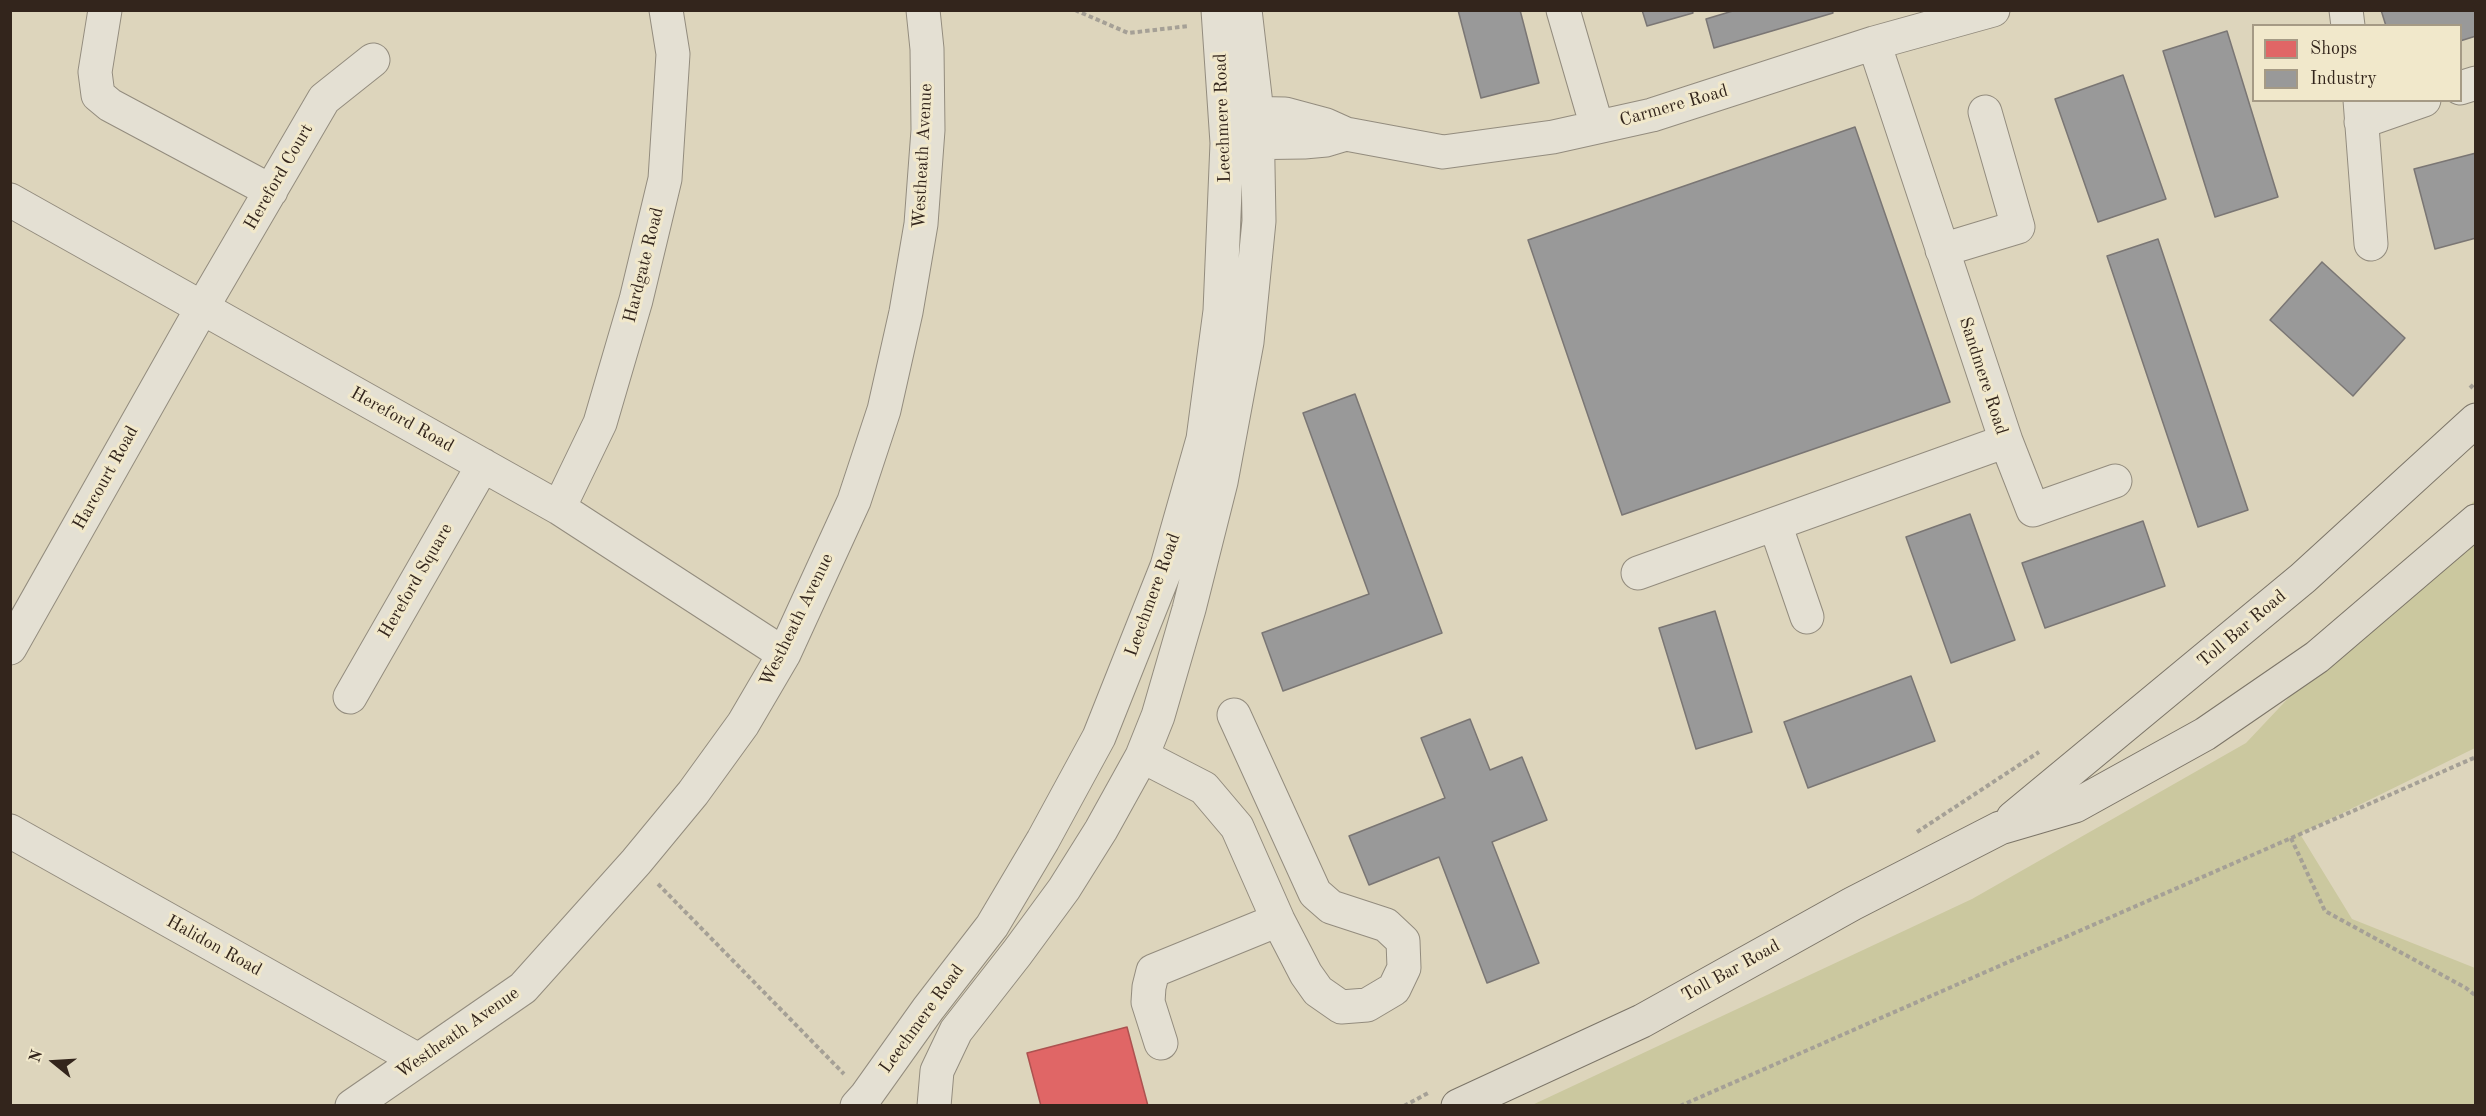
<!DOCTYPE html>
<style>
body{margin:0}
#map{position:relative;width:2486px;height:1116px;overflow:hidden;background:#ddd5bc;font-family:"Old Standard TT",serif}
canvas{display:block}
.frame{position:absolute;inset:0;border:12px solid #33251c;pointer-events:none}
.legend{position:absolute;left:2252px;top:24px;width:210px;height:78px;box-sizing:border-box;background:#f1e8cb;border:2px solid #a59a85;margin:0;padding:8px 10px;list-style:none;font-size:18px;color:#33251c}
.legend li{display:flex;align-items:center;gap:12px;height:30px}
.legend b{width:30px;border:2px solid #a59a85}
.north{position:absolute;left:24px;top:1032px;width:60px;height:60px;-webkit-text-stroke:4px #f1e8cb;paint-order:stroke;rotate:288deg;font-size:16px;font-weight:700;line-height:24px;text-align:center;color:#33251c}
.north::after{content:'';display:block;margin:auto;width:21px;height:27px;background:#33251c;clip-path:polygon(50% 0,100% 100%,50% 72%,0 100%)}
</style>
<div id="map">
<canvas width="2486" height="1116"></canvas>
<div class="frame"></div>
<ul class="legend">
<li><b style="height:16px;background:#e06666"></b>Shops</li>
<li><b style="height:16px;background:#999"></b>Industry</li>
</ul>
<div class="north">N</div>
</div>
<script>
const ctx = document.querySelector('canvas').getContext('2d');
ctx.lineJoin = 'round';
function fillPath(path, color) {
  ctx.fillStyle = color;
  ctx.fill(path, 'evenodd');
}
function shape(rows) {
  const path = new Path2D();
  for (const r of rows) {
    path.moveTo(r[0], r[1]);
    for (let i = 2; i < r.length; i += 2) path.lineTo(r[i], r[i + 1]);
  }
  return path;
}
function trace(path, color, width, dash) {
  ctx.strokeStyle = color;
  ctx.lineWidth = width;
  ctx.lineCap = dash ? 'butt' : 'round';
  ctx.setLineDash(dash || []);
  ctx.stroke(path);
}
function write(font, color, halo, rows, align = 'center') {
  ctx.font = font + ' "Old Standard TT",serif';
  ctx.lineWidth = 6;
  ctx.setLineDash([]);
  ctx.textBaseline = 'middle';
  ctx.strokeStyle = halo;
  ctx.fillStyle = color;
  for (const [text, x, y, turn = 0] of rows) {
    ctx.save();
    ctx.translate(x, y);
    ctx.rotate((+turn || 0) * Math.PI / 180);
    ctx.textAlign = isNaN(turn) ? turn : align;
    if (halo) ctx.strokeText(text, 0, 0);
    ctx.fillText(text, 0, 0);
    ctx.restore();
  }
}
const green = shape([
 [2475,500,2475,748,2300,834,2352,919,2475,968,2475,1105,1530,1106,1972,899,2246,743]
]);
const shops = shape([
 [1127,1027,1148,1106,1041,1106,1027,1053,1127,1027]
]);
const industry = shape([
 [1458,10,1520,10,1539,83,1481,98,1458,10],
 [1642,10,1692,10,1693,13,1647,26,1642,10],
 [1736,10,1832,10,1833,13,1714,48,1706,19,1736,10],
 [2381,10,2476,10,2476,36,2460,41,2460,26,2386,26,2381,10],
 [2227,31,2278,197,2215,217,2163,51,2227,31],
 [2123,75,2166,199,2098,222,2055,99,2123,75],
 [1855,127,1950,402,1622,515,1528,240,1855,127],
 [2476,153,2476,238,2435,249,2414,169,2476,153],
 [2158,239,2248,510,2198,527,2107,256,2158,239],
 [2322,262,2405,338,2353,396,2270,320,2322,262],
 [1355,394,1442,633,1283,691,1262,633,1369,594,1303,413,1355,394],
 [1970,514,2015,640,1951,663,1906,537,1970,514],
 [2143,521,2165,586,2045,628,2022,563,2143,521],
 [1715,611,1752,732,1696,749,1659,628,1715,611],
 [1911,676,1935,741,1808,788,1784,722,1911,676],
 [1470,719,1490,770,1522,757,1547,820,1492,842,1539,963,1487,983,1439,857,1369,885,1349,836,1445,798,1421,738,1470,719]
]);
const path = shape([
 [1075,10,1128,33,1189,26],
 [2470,388,2476,382],
 [1917,832,2039,752],
 [2291,838,2325,911,2466,988,2476,996],
 [658,884,844,1074],
 [1404,1106,1430,1092],
 [1680,1106,2476,757]
]);
const minor = shape([
 [105,10,95,72,98,95,110,105,271,191],
 [1563,10,1597,127],
 [2346,10,2348,26],
 [2460,88,2476,83],
 [2360,100,2371,244],
 [1236,113,1285,114,1326,125,1346,134,1443,152,1553,137,1652,115,1874,43,1993,10],
 [2361,122,2424,100],
 [1235,143,1304,142,1326,140,1346,134],
 [10,200,559,508,784,654],
 [1942,250,2018,227,1985,112],
 [2006,441,2033,510,2115,481],
 [559,508,600,423,636,300,665,179,673,54,666,10],
 [1775,524,1807,617],
 [1638,573,2006,441,1874,43],
 [10,648,202,308,324,99,373,60],
 [350,697,483,465],
 [1142,756,1204,788,1237,827,1278,920,1306,974,1318,991,1341,1007,1367,1005,1394,989,1404,968,1403,941,1386,925,1331,907,1315,893,1234,715],
 [10,831,418,1060],
 [1161,1043,1148,1002,1149,987,1153,971,1278,920],
 [352,1106,523,988,636,862,693,793,743,724,784,654,854,501,884,410,906,312,921,224,928,130,927,49,923,10],
 [857,1106,866,1096,928,1009,992,926,1043,840,1099,737,1167,566,1203,439,1220,311,1227,143,1218,10],
 [934,1106,937,1071,956,1031,1017,953,1064,889,1101,830,1142,756,1158,716,1189,609,1221,482,1247,342,1259,221,1257,113,1245,10]
]);
const major = shape([
 [2013,818,2303,578,2476,420],
 [1458,1106,1642,1021,1852,904,2000,828,2075,806,2205,734,2317,657,2476,521]
]);
const streetNames = [
 ["Carmere Road",1674,106,-16],
 ["Leechmere Road",1223,118,-92],
 ["Westheath Avenue",923,156,-87],
 ["Hereford Court",279,177,-60],
 ["Hardgate Road",644,265,-76],
 ["Sandmere Road",1983,376,72],
 ["Hereford Road",402,420,29],
 ["Harcourt Road",106,478,-61],
 ["Hereford Square",416,581,-60],
 ["Leechmere Road",1153,595,-70],
 ["Westheath Avenue",797,620,-64],
 ["Toll Bar Road",2242,629,-40],
 ["Halidon Road",214,946,29],
 ["Toll Bar Road",1731,971,-29],
 ["Leechmere Road",922,1019,-54],
 ["Westheath Avenue",458,1033,-35]
];
fillPath(green, '#cbc89f');
fillPath(shops, '#e06666');
trace(shops, '#ac5250', 1.5);
fillPath(industry, '#999');
trace(industry, '#7a7674', 1.5);
trace(minor, '#938c7e', 35);
trace(major, '#7c7568', 35);
trace(path, '#a5a096', 4, [4.5, 3]);
trace(minor, '#e4e0d3', 33);
trace(major, '#dfdacc', 33);
write('18px', '#33251c', '#f1e8cb', streetNames);
</script>
